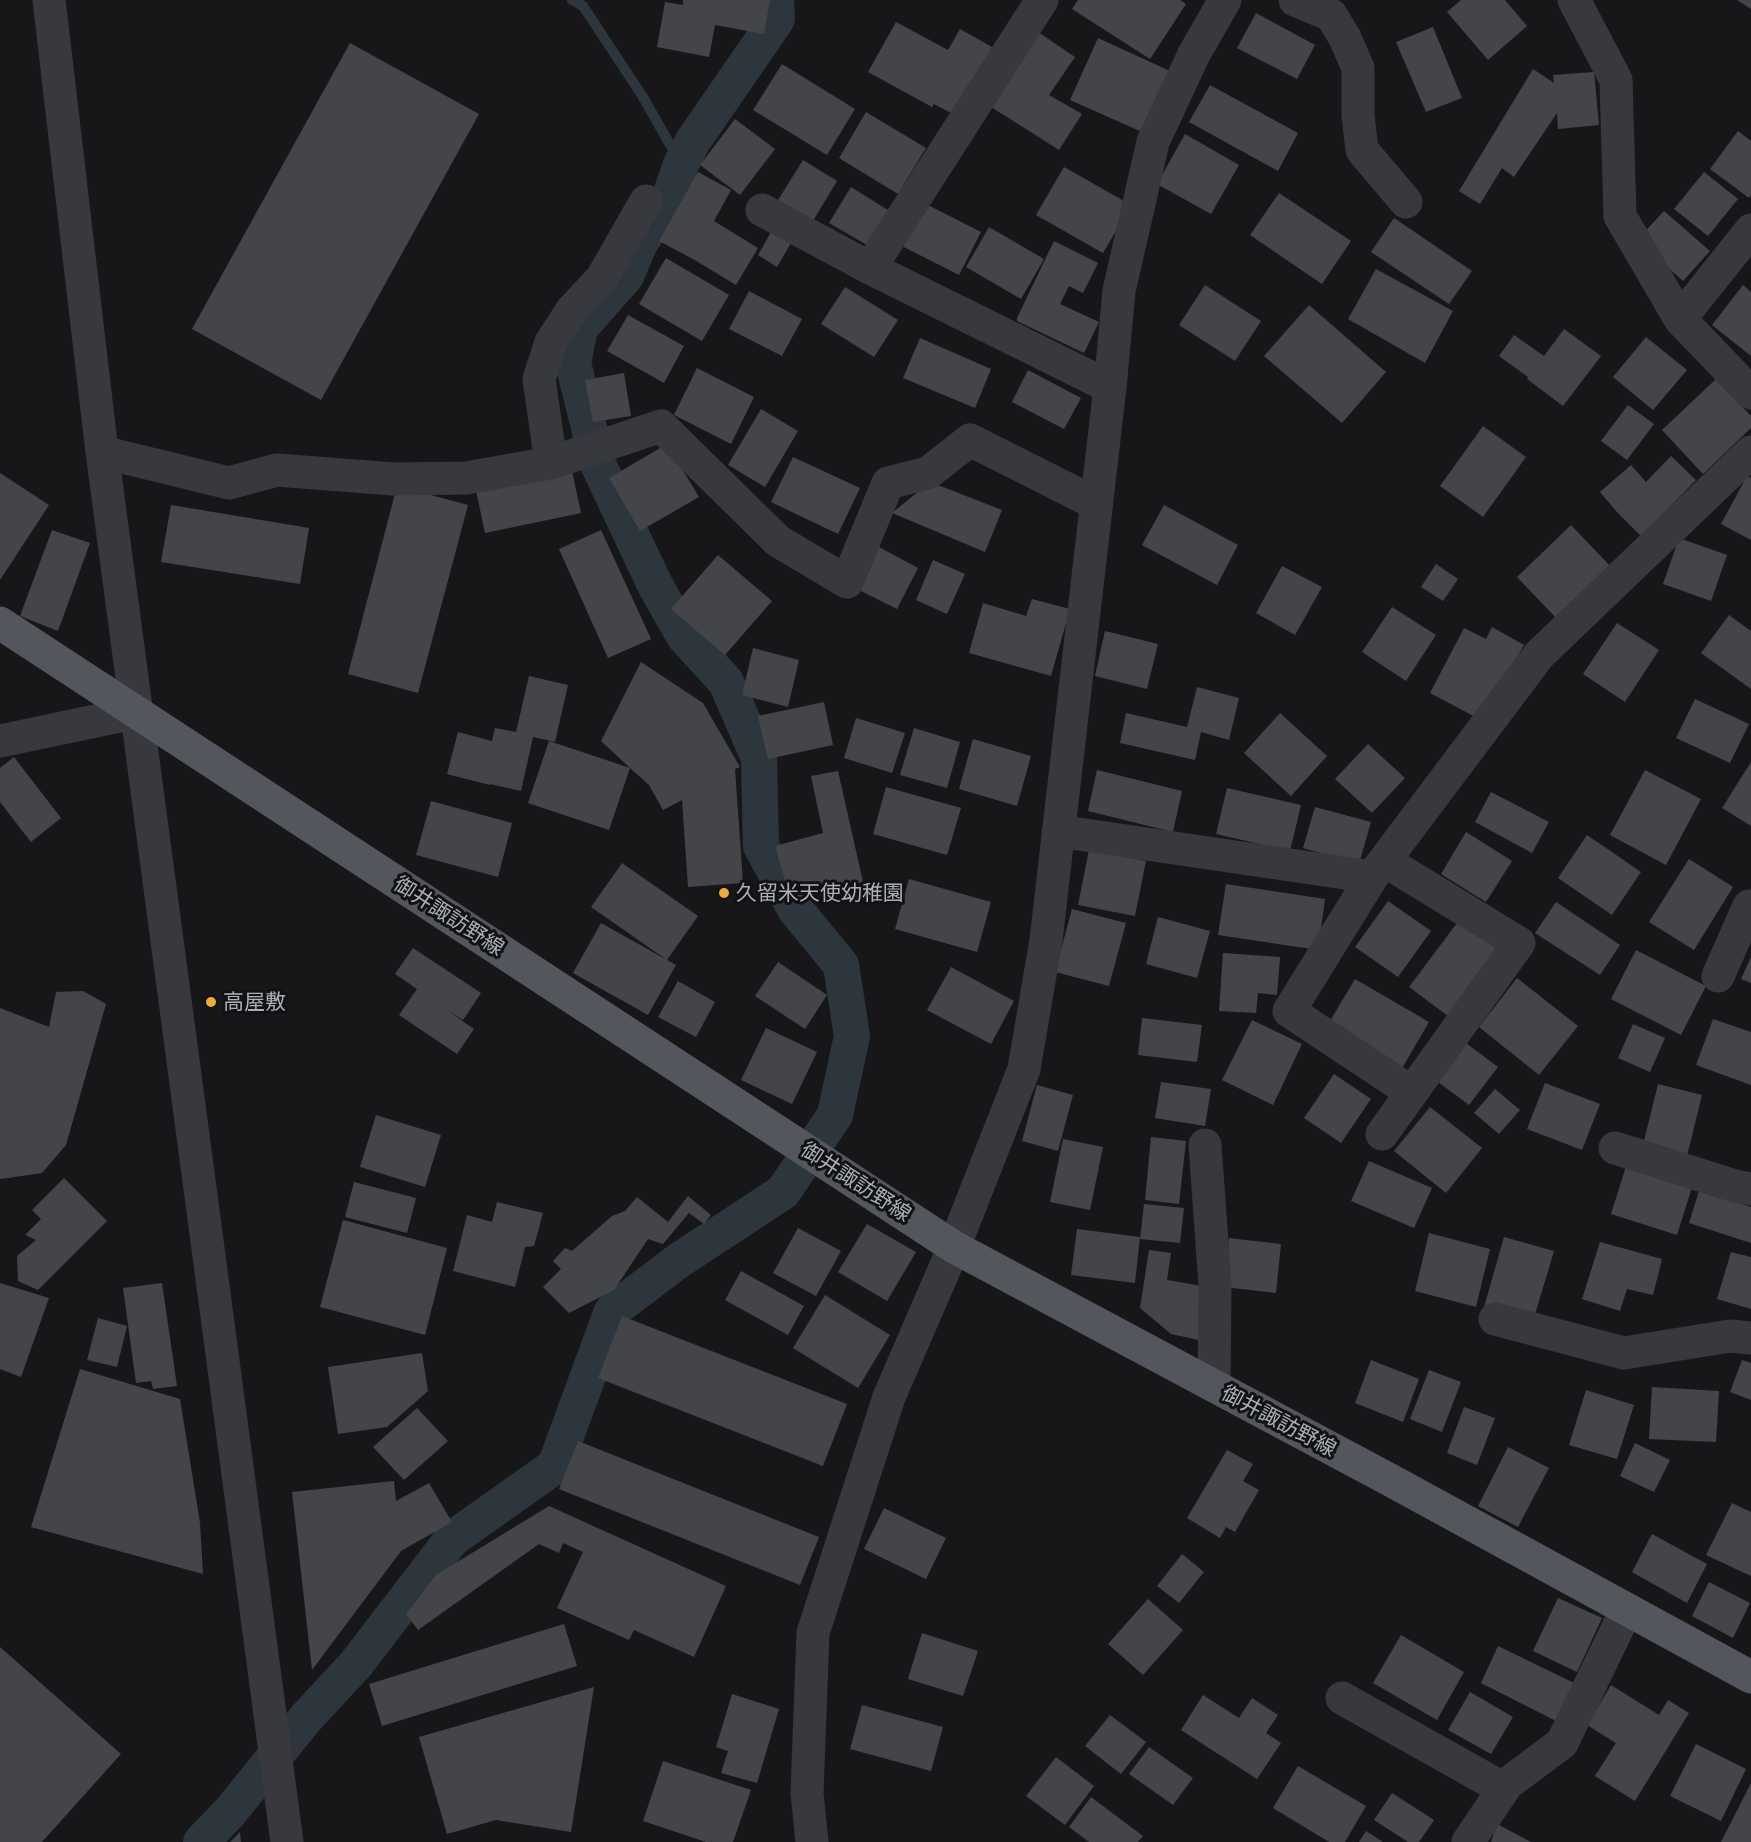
<!DOCTYPE html>
<meta charset="utf-8">
<style>
body{margin:0}
canvas{display:block;background:#171719}
</style>
<canvas width="1751" height="1842"></canvas>
<script>
const ctx = document.querySelector('canvas').getContext('2d');
ctx.lineJoin = 'round';
function shape(rows) {
  const path = new Path2D();
  for (const r of rows) {
    path.moveTo(r[0], r[1]);
    for (let i = 2; i < r.length; i += 2) path.lineTo(r[i], r[i + 1]);
  }
  return path;
}
function trace(path, color, width, dash) {
  ctx.strokeStyle = color;
  ctx.lineWidth = width;
  ctx.lineCap = dash ? 'butt' : 'round';
  ctx.setLineDash(dash || []);
  ctx.stroke(path);
}
function fillPath(path, color) {
  ctx.fillStyle = color;
  ctx.fill(path, 'evenodd');
}
function write(font, color, halo, rows, align = 'center') {
  ctx.font = font + ' "Exo 2","Noto Sans JP",sans-serif';
  ctx.lineWidth = 6;
  ctx.setLineDash([]);
  ctx.textBaseline = 'middle';
  ctx.strokeStyle = halo;
  ctx.fillStyle = color;
  for (const [text, x, y, turn = 0] of rows) {
    ctx.save();
    ctx.translate(x, y);
    ctx.rotate((+turn || 0) * Math.PI / 180);
    ctx.textAlign = isNaN(turn) ? turn : align;
    if (halo) ctx.strokeText(text, 0, 0);
    ctx.fillText(text, 0, 0);
    ctx.restore();
  }
}
const stream = shape([
 [572,0,583,6,643,97,681,164]
]);
const canal = shape([
 [201,1842,229,1813,306,1718,356,1664,452,1539,555,1466,612,1311,678,1261,783,1192,835,1115,852,1036,841,965,795,909,761,846,759,758,726,682,684,636,655,585,598,464,573,363,580,328,626,276,640,243,669,199,681,164,693,141,777,19,776,0]
]);
const building = shape([
 [683,0,770,0,764,34,715,25,709,57,657,47,665,2,683,5],
 [1078,0,1180,0,1186,4,1150,59,1072,9],
 [1461,0,1505,0,1527,26,1488,60,1447,12],
 [1737,0,1751,0,1751,9],
 [1256,13,1315,45,1297,79,1237,48],
 [896,22,948,50,960,29,992,47,955,115,934,104,932,107,868,72],
 [1433,27,1462,98,1426,112,1396,42],
 [1038,32,1075,57,1049,95,1082,114,1059,150,988,105],
 [1098,38,1170,71,1142,132,1070,100],
 [350,43,479,114,321,400,192,329],
 [782,64,855,109,827,155,753,110],
 [1533,69,1554,83,1553,75,1594,72,1599,125,1558,129,1557,113,1514,177,1502,168,1480,204,1459,191],
 [1210,85,1298,133,1278,171,1189,122],
 [866,112,926,148,898,194,839,158],
 [735,119,775,149,740,195,700,165],
 [1738,131,1751,141,1751,195,1749,198,1710,169],
 [1185,134,1239,165,1211,214,1157,184],
 [803,160,837,181,813,221,778,200],
 [1064,167,1131,205,1103,253,1036,215],
 [698,172,731,190,714,221,758,248,736,285,693,259,659,241],
 [1704,172,1738,199,1708,236,1674,209],
 [851,187,888,210,867,245,829,223],
 [1279,193,1351,241,1322,284,1250,235],
 [922,202,981,232,959,275,900,245],
 [1664,211,1710,251,1683,281,1637,240],
 [1394,218,1472,271,1449,304,1371,252],
 [775,225,795,236,777,267,758,255],
 [989,227,1044,259,1021,299,966,267],
 [1054,241,1098,263,1083,293,1069,286,1060,304,1099,322,1084,353,1017,321,1017,318],
 [666,258,729,295,702,341,639,304],
 [1376,269,1453,311,1425,363,1348,319],
 [1205,285,1261,321,1235,361,1179,325],
 [1743,285,1751,292,1751,356,1712,325],
 [845,287,898,320,874,357,821,324],
 [749,291,802,319,782,356,729,329],
 [1309,305,1386,372,1342,423,1264,356],
 [628,315,684,346,664,383,607,351],
 [1564,329,1601,356,1563,406,1527,379,1528,377,1499,356,1514,335,1544,356],
 [1646,337,1687,370,1653,410,1613,377],
 [920,338,991,369,975,408,903,378],
 [697,368,754,397,731,444,674,415],
 [1028,370,1081,398,1064,429,1012,402],
 [624,373,631,416,593,422,585,380],
 [1716,379,1751,416,1751,428,1703,474,1662,430],
 [1628,405,1654,424,1627,460,1601,441],
 [761,409,798,431,765,487,728,465],
 [1483,426,1526,457,1483,517,1440,486],
 [667,444,699,497,640,531,609,478],
 [1671,456,1696,480,1641,536,1617,512,1600,492,1631,465,1646,482],
 [793,457,860,488,838,534,771,502],
 [571,466,581,513,485,533,475,486],
 [0,473,49,505,0,580],
 [1747,476,1751,478,1751,540,1721,524],
 [930,482,1002,510,985,552,892,513],
 [397,486,468,505,418,693,348,674],
 [171,505,309,528,300,584,161,562],
 [1164,505,1238,545,1217,585,1142,545],
 [1571,525,1612,568,1558,620,1517,577],
 [52,530,90,543,58,631,20,616],
 [601,530,651,639,608,658,559,549],
 [1679,538,1727,555,1711,601,1663,584],
 [879,547,918,568,897,609,857,589],
 [718,555,772,601,725,655,671,609],
 [933,560,965,574,947,614,916,600],
 [1436,564,1458,579,1443,601,1421,587],
 [1282,566,1322,587,1295,635,1256,613],
 [1032,599,1070,609,1051,676,969,653,983,603,1026,616],
 [1392,607,1436,635,1406,681,1362,652],
 [1729,615,1751,631,1751,689,1701,653],
 [1617,623,1659,650,1625,702,1583,674],
 [1492,627,1524,645,1481,720,1430,693,1464,628,1486,639],
 [1105,631,1158,644,1147,689,1095,676],
 [753,648,799,660,788,707,742,695],
 [641,662,703,703,740,767,735,769,743,883,688,887,682,800,663,810,649,785,630,768,609,830,528,803,549,741,630,768,601,741],
 [529,676,568,685,555,742,533,737,521,791,490,784,490,785,447,774,458,732,492,741,495,728,516,732],
 [1197,687,1239,698,1229,740,1201,732,1195,760,1120,743,1126,713,1187,727],
 [1695,699,1749,724,1730,763,1676,738],
 [824,702,833,745,768,759,758,716],
 [1280,713,1327,756,1291,796,1244,753],
 [856,718,905,733,892,773,844,758],
 [914,728,960,742,947,788,900,775],
 [973,739,1031,756,1017,806,959,789],
 [1368,744,1405,778,1372,813,1335,779],
 [14,757,61,818,31,842,0,802,0,768],
 [1751,762,1751,826,1722,808],
 [1097,770,1182,791,1173,832,1088,811],
 [1645,770,1701,799,1666,865,1610,835],
 [838,771,863,882,791,900,775,846,823,833,811,776],
 [886,787,961,808,947,855,873,834],
 [1227,788,1301,805,1290,851,1216,834],
 [1491,792,1549,822,1532,853,1475,822],
 [431,801,512,823,498,877,416,855],
 [1315,807,1371,822,1359,864,1303,848],
 [1466,832,1512,861,1486,902,1441,874],
 [1587,835,1641,872,1612,915,1558,878],
 [1089,850,1146,861,1135,916,1078,905],
 [1689,859,1733,887,1694,950,1649,922],
 [622,863,698,916,667,960,591,907],
 [909,879,991,902,977,952,895,929],
 [1226,884,1325,899,1318,950,1218,935],
 [1388,901,1431,931,1398,977,1355,947],
 [1556,902,1620,945,1600,975,1535,933],
 [1072,909,1126,923,1109,986,1055,972],
 [1158,917,1210,931,1197,978,1146,964],
 [1460,919,1498,948,1448,1016,1409,987],
 [601,923,676,965,648,1015,573,973],
 [413,948,481,993,463,1020,448,1011,474,1029,457,1054,399,1015,417,989,395,974],
 [1636,950,1706,986,1681,1035,1611,999],
 [1223,953,1280,957,1277,995,1258,993,1256,1013,1219,1011],
 [1751,957,1751,983,1741,979],
 [778,962,827,995,805,1029,755,996],
 [951,967,1014,1001,991,1044,927,1010],
 [1517,978,1578,1026,1539,1075,1479,1027],
 [1355,979,1429,1022,1401,1070,1327,1026],
 [678,981,715,1002,696,1037,658,1017],
 [83,991,106,1004,66,1145,42,1173,1,1179,0,1178,0,1008,49,1027,56,992],
 [1142,1018,1202,1025,1197,1062,1138,1055],
 [1713,1019,1751,1032,1751,1085,1696,1065],
 [1252,1020,1302,1044,1273,1105,1222,1080],
 [1633,1024,1665,1038,1650,1072,1618,1058],
 [766,1028,817,1052,792,1104,741,1080],
 [1466,1043,1498,1067,1469,1105,1438,1082],
 [1334,1074,1371,1099,1341,1143,1304,1118],
 [1161,1082,1211,1089,1205,1126,1155,1118],
 [1545,1083,1600,1104,1582,1150,1527,1129],
 [1658,1084,1702,1095,1687,1156,1643,1145],
 [1037,1085,1073,1095,1058,1151,1022,1141],
 [1495,1089,1520,1110,1499,1134,1474,1113],
 [1430,1107,1482,1148,1446,1193,1394,1151],
 [376,1115,441,1135,425,1187,360,1167],
 [1151,1137,1186,1141,1179,1204,1145,1200],
 [1063,1139,1103,1147,1090,1210,1050,1202],
 [1628,1160,1694,1181,1677,1235,1611,1214],
 [1369,1161,1432,1188,1414,1228,1351,1201],
 [64,1178,107,1221,38,1290,18,1281,17,1256,36,1240,25,1235,41,1219,32,1210],
 [354,1182,416,1198,407,1233,345,1217],
 [1699,1191,1751,1207,1751,1243,1689,1223],
 [688,1196,711,1215,704,1224,689,1213,663,1244,648,1239,614,1290,569,1313,543,1287,561,1269,553,1261,565,1248,572,1251,612,1216,625,1211,637,1197,668,1222],
 [497,1202,543,1213,534,1246,525,1247,515,1287,453,1271,467,1215,492,1222],
 [1144,1204,1184,1208,1180,1243,1140,1239],
 [343,1220,447,1248,425,1335,320,1307],
 [867,1224,916,1252,887,1301,838,1272],
 [798,1228,841,1251,816,1296,773,1273],
 [1077,1229,1140,1237,1135,1283,1071,1275],
 [1429,1233,1490,1249,1476,1307,1415,1291],
 [1504,1237,1554,1251,1533,1321,1484,1307],
 [1229,1238,1281,1244,1276,1293,1224,1287],
 [1600,1242,1662,1259,1653,1295,1627,1289,1620,1311,1582,1299],
 [1149,1250,1171,1253,1167,1280,1202,1286,1208,1342,1171,1334,1140,1308],
 [1731,1252,1751,1257,1751,1309,1717,1299],
 [741,1271,804,1306,788,1335,725,1300],
 [0,1283,49,1298,21,1377,0,1369],
 [162,1283,177,1386,153,1389,151,1381,136,1383,123,1288],
 [825,1295,890,1335,858,1388,793,1348],
 [622,1316,847,1404,823,1466,598,1378],
 [98,1318,127,1326,117,1367,87,1360],
 [422,1353,428,1391,387,1427,338,1434,328,1367],
 [1371,1360,1419,1379,1403,1422,1355,1403],
 [1742,1360,1751,1363,1751,1400,1730,1392],
 [80,1369,180,1399,200,1523,203,1574,31,1527],
 [1429,1370,1461,1382,1442,1432,1410,1419],
 [1652,1387,1719,1391,1716,1442,1649,1439],
 [1586,1390,1634,1405,1617,1459,1569,1445],
 [1464,1407,1495,1418,1477,1465,1447,1453],
 [417,1408,448,1441,404,1480,373,1447],
 [578,1441,819,1537,800,1585,559,1489],
 [1635,1443,1670,1460,1654,1492,1620,1476],
 [1508,1447,1549,1468,1518,1527,1478,1506],
 [1227,1450,1253,1464,1243,1481,1259,1490,1235,1532,1226,1527,1220,1538,1187,1518],
 [394,1481,396,1501,429,1483,452,1522,401,1551,312,1670,292,1492],
 [1732,1503,1751,1512,1751,1576,1706,1555],
 [549,1506,726,1586,694,1657,634,1630,629,1640,557,1608,583,1552,563,1543,559,1553,539,1544,418,1630,406,1614,436,1575],
 [884,1508,946,1538,926,1579,864,1549],
 [1652,1534,1707,1564,1687,1603,1632,1572],
 [1182,1554,1204,1572,1179,1603,1157,1586],
 [1709,1582,1750,1603,1733,1638,1692,1616],
 [1558,1598,1602,1618,1577,1672,1533,1651],
 [1148,1599,1183,1630,1143,1675,1108,1644],
 [564,1624,577,1666,382,1726,369,1684],
 [922,1633,978,1651,963,1696,908,1679],
 [1401,1635,1464,1672,1437,1720,1373,1683],
 [1498,1646,1574,1683,1556,1721,1481,1683],
 [0,1647,121,1754,42,1842,0,1842],
 [1611,1685,1659,1715,1668,1700,1689,1713,1635,1801,1595,1776,1616,1743,1587,1725],
 [594,1687,571,1832,496,1820,447,1834,419,1737],
 [1470,1692,1513,1717,1491,1754,1448,1730],
 [732,1694,779,1709,757,1783,721,1773,728,1751,716,1747],
 [1203,1695,1239,1718,1252,1698,1278,1715,1266,1733,1281,1743,1257,1779,1181,1730],
 [862,1705,943,1727,931,1771,850,1749],
 [1110,1715,1146,1742,1121,1774,1085,1746],
 [1696,1744,1746,1769,1721,1821,1670,1796],
 [1149,1747,1193,1778,1173,1805,1129,1774],
 [1056,1757,1094,1786,1065,1825,1026,1796],
 [663,1761,751,1790,733,1842,706,1842,643,1821],
 [1298,1766,1366,1806,1345,1842,1329,1842,1273,1808],
 [1751,1783,1751,1842,1721,1842],
 [1392,1793,1434,1820,1419,1842,1408,1842,1374,1820],
 [1091,1797,1143,1836,1138,1842,1089,1842,1069,1827],
 [1497,1824,1531,1842,1491,1842],
 [1366,1831,1383,1842,1359,1842],
 [240,1832,241,1842,230,1842]
]);
const minor = shape([
 [49,0,102,452,287,1842],
 [1295,0,1331,15,1345,38,1358,68,1358,115,1362,150,1406,202],
 [1574,0,1616,80,1620,216,1680,319,1751,393],
 [762,210,870,268,1110,387],
 [870,268,1042,0],
 [1680,319,1751,230],
 [102,452,229,483,277,470,393,479,466,478,551,463,661,426,778,541,847,582,888,483,928,473,970,440,1095,503],
 [551,463,539,379,551,342,572,310,602,278,646,201],
 [0,741,138,712],
 [1058,831,1372,877],
 [1718,976,1749,906,1751,906],
 [1411,1092,1289,1011,1372,877,1539,655,1751,452],
 [1382,1134,1519,943,1385,861],
 [1205,1145,1215,1285,1214,1386],
 [1615,1148,1735,1186,1751,1189],
 [1495,1319,1624,1353,1730,1336,1751,1338],
 [1342,1698,1504,1789],
 [812,1842,807,1793,813,1633,889,1397,954,1247,1024,1069,1046,940,1110,387,1119,291,1153,142,1194,54,1225,0],
 [1468,1842,1507,1784,1562,1743,1627,1609]
]);
const major = shape([
 [0,623,954,1247,1392,1481,1751,1677]
]);
const markers = [
 [724,893,6,"#ebad3d"],
 [211,1002,6,"#ebad3d"]
];
const poiNames = [
 ["久留米天使幼稚園",736,893],
 ["高屋敷",223,1002]
];
const streetNames = [
 ["御井諏訪野線",449,916,33],
 ["御井諏訪野線",856,1182,33],
 ["御井諏訪野線",1279,1421,28]
];
trace(stream, '#2e363d', 10);
trace(canal, '#2e363d', 36);
fillPath(building, '#444549');
trace(minor, '#38393e', 33);
trace(major, '#54565d', 33);
for (const [x, y, r, color] of markers) {
  const dot = new Path2D();
  dot.arc(x, y, r, 0, 2 * Math.PI);
  ctx.fillStyle = color;
  ctx.fill(dot);
  trace(dot, '#121214', 2);
}
write('21px', '#aaafb8', '#121214', poiNames, 'left');
write('21px', '#aaafb8', '#121214', streetNames);
</script>
